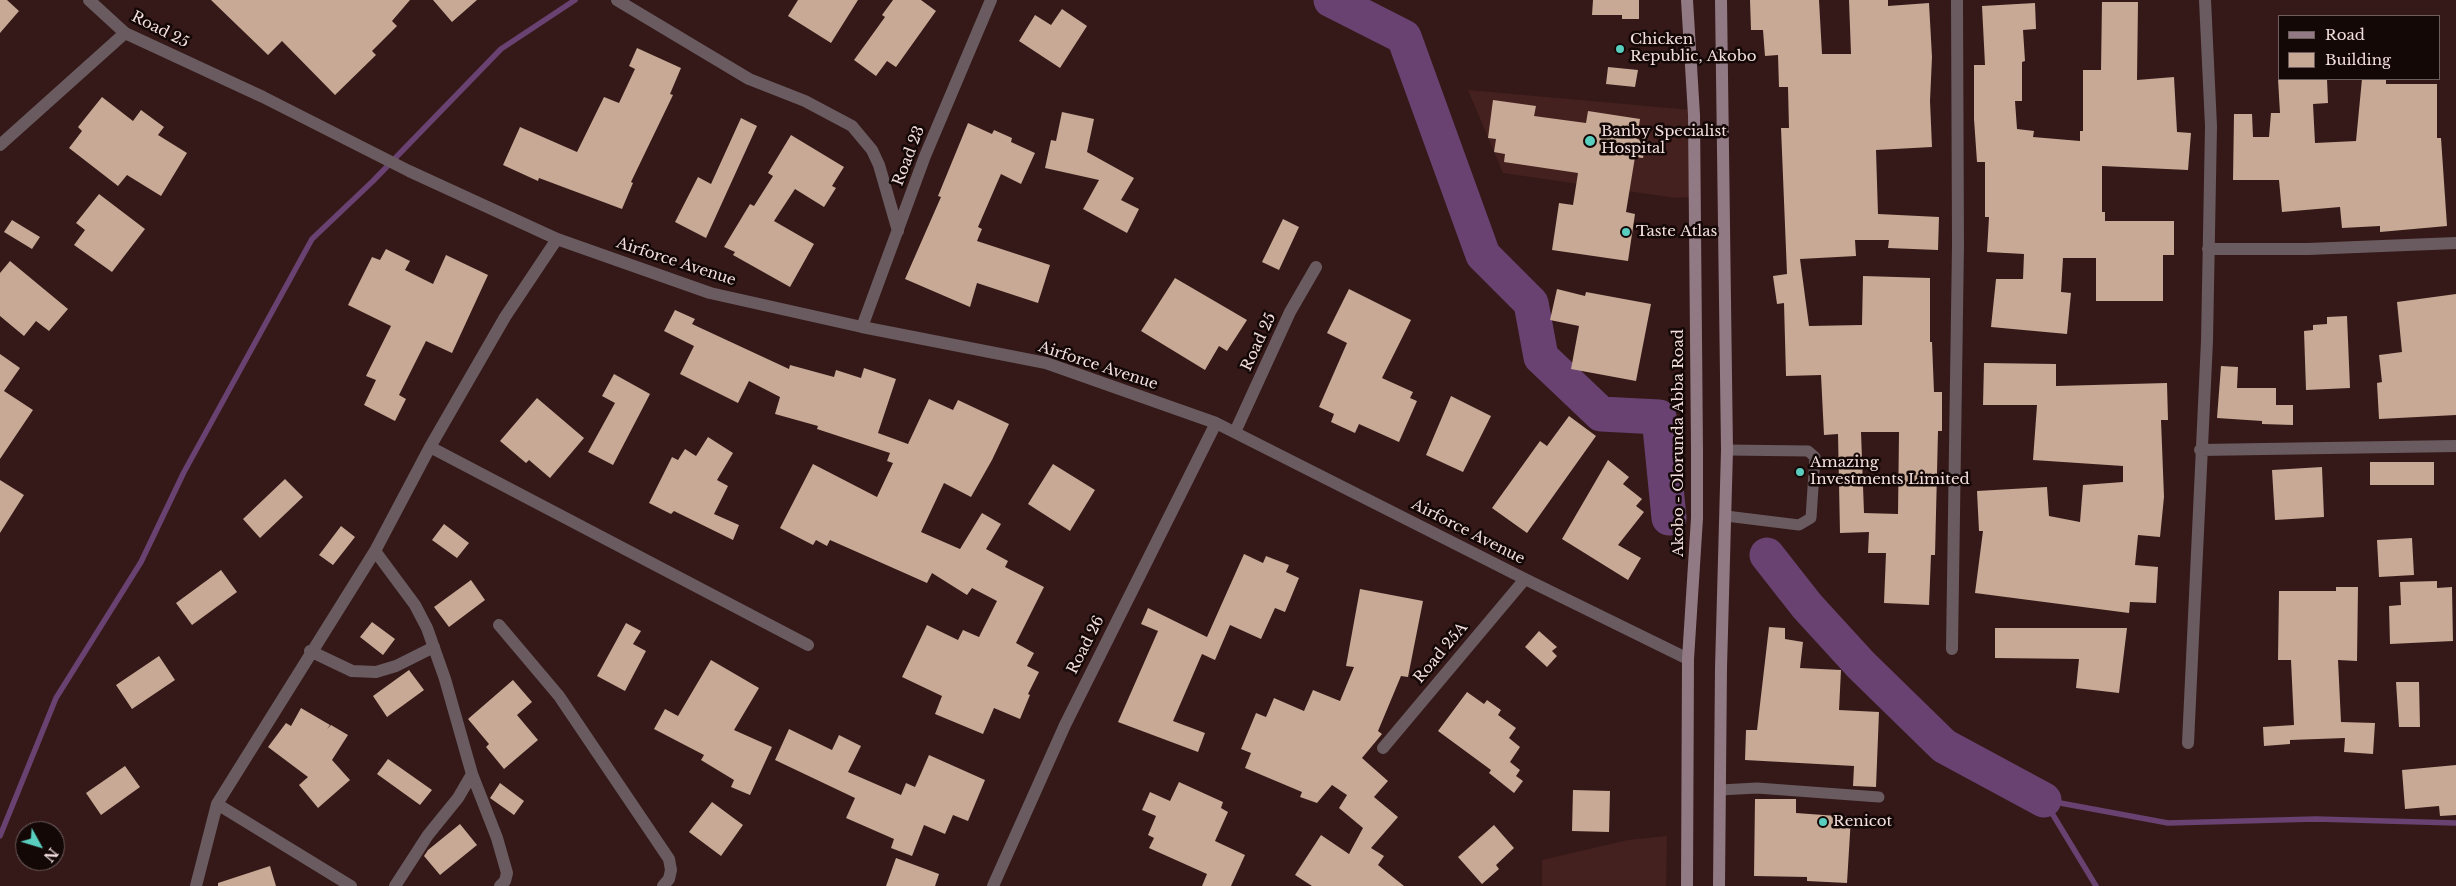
<!DOCTYPE html>
<html>
<head>
<meta charset="utf-8">
<style>
  body { margin:0 }
  #map { position:relative; width:2456px; height:886px; overflow:hidden; background:#351918; font-family:"Libre Baskerville",serif }
  canvas { display:block }
  .legend { position:absolute; left:2278px; top:15px; width:162px; height:65px; box-sizing:border-box; background:#140807; border:1px solid #6d5e5c; margin:0; padding:6px 9px; list-style:none; font-size:15px; color:#f2dedc }
  .legend li { display:flex; align-items:center; gap:10px; height:25px }
  .legend b { width:25px; border:1px solid #6d5e5c }
  .north { position:absolute; left:15px; top:821px; width:50px; height:50px; box-sizing:border-box; background:#140807; border:1px solid #6d5e5c; border-radius:50%; rotate:129deg; font-size:14px; font-weight:700; line-height:20px; text-align:center; color:#f2dedc }
  .north::after { content:''; display:block; margin:auto; width:18px; height:22px; background:#59cebe; clip-path:polygon(50% 0,100% 100%,50% 72%,0 100%) }
</style>
</head>
<body>
<div id="map">
<canvas width="2456" height="886"></canvas>
<ul class="legend">
<li><b style="height:6px;background:#917a83"></b>Road</li>
<li><b style="height:14px;background:#c7a995"></b>Building</li>
</ul>
<div class="north">N</div>
</div>
<script>
const c = document.querySelector('canvas').getContext('2d');
c.lineJoin = 'round';
function fill(path, color) { c.fillStyle = color; c.fill(path, 'evenodd'); }
const toPath = rows => new Path2D(rows.map(r => 'M' + r).join(''));
function trace(path, color, width, dash) { c.strokeStyle = color; c.lineWidth = width; c.lineCap = dash ? 'butt' : 'round'; c.setLineDash(dash || []); c.stroke(path); }
function drawText(font, color, halo, rows, align = 'center') {
  c.font = font + ' "Libre Baskerville",serif'; c.lineWidth = 5; c.setLineDash([]); c.textBaseline = 'middle'; c.strokeStyle = halo; c.fillStyle = color; for (const [text, x, y, turn = 0] of rows) {
    c.save(); c.translate(x, y); c.rotate((+turn || 0) * Math.PI / 180); c.textAlign = isNaN(turn) ? turn : align; if (halo) c.strokeText(text, 0, 0); c.fillText(text, 0, 0); c.restore();
  }
}
fill(toPath([
  [1468,90,1691,110,1691,197,1676,198,1503,173],
  [1667,836,1666,886,1542,886,1542,860,1628,840]
]), '#44211f');
trace(toPath([
  [2044,800,2168,823,2316,819,2456,823],
  [2044,800,2096,886],
  [0,836,56,698,141,562,184,472,312,239,373,181,501,49,575,0]
]), '#694272', 5.5);
trace(toPath([
  [1331,0,1404,37,1483,255,1531,303,1541,357,1601,414,1659,417,1669,518],
  [1767,555,1807,606,1861,665,1944,746,2044,800]
]), '#694272', 35);
fill(toPath([
  [0,0,7,0,19,11,0,33],
  [211,0,410,0,392,21,397,26,372,51,376,55,335,95,282,41,268,55],
  [433,0,477,0,452,22],
  [798,0,858,0,831,43,788,16],
  [893,0,921,0,936,11,896,67,887,61,876,76,854,60,885,17,882,15],
  [1593,0,1639,0,1639,19,1622,19,1622,15,1592,15],
  [1750,0,1819,0,1822,54,1851,54,1849,0,1888,0,1888,6,1929,3,1932,57,1930,101,1932,147,1876,150,1878,214,1939,217,1938,250,1888,248,1889,240,1855,240,1856,256,1800,259,1809,326,1862,325,1863,276,1930,278,1930,342,1932,342,1934,392,1942,392,1942,431,1938,431,1935,555,1931,555,1929,605,1884,603,1886,553,1868,553,1869,532,1840,533,1838,434,1824,435,1821,375,1786,376,1784,303,1777,304,1773,276,1787,274,1781,128,1789,128,1788,87,1779,87,1778,55,1765,56,1763,30,1751,30],
  [1861,432,1899,432,1898,514,1864,513],
  [2102,2,2138,2,2137,80,2174,77,2177,132,2191,133,2188,170,2102,166,2102,212,2105,212,2105,221,2174,221,2174,255,2163,255,2163,301,2096,301,2096,258,2063,258,2061,292,2071,293,2067,334,1991,327,1996,279,2023,279,2024,254,1987,252,1989,217,1985,217,1985,162,1977,162,1974,119,1974,65,1985,65,1982,6,2035,3,2036,29,2023,30,2025,61,2022,62,2022,101,2015,101,2017,129,2034,131,2033,137,2080,141,2080,131,2083,131,2083,70,2101,70],
  [1062,9,1087,26,1060,68,1019,41,1035,15,1051,25],
  [637,48,681,68,670,94,673,95,631,182,633,183,622,209,539,178,538,181,503,165,520,127,577,152,604,97,619,103,635,69,629,66],
  [1608,67,1638,70,1635,87,1606,84],
  [2278,79,2327,79,2328,103,2313,104,2315,143,2356,141,2362,79,2386,79,2386,84,2437,84,2437,138,2441,138,2447,226,2380,232,2380,226,2342,228,2340,207,2282,212,2279,180,2233,180,2234,114,2252,114,2253,137,2269,137,2271,113,2280,113],
  [102,97,133,121,141,110,164,127,158,135,187,153,161,196,127,175,118,186,69,148,82,131,78,127],
  [1493,100,1536,106,1534,116,1586,123,1588,111,1640,119,1637,139,1646,141,1643,158,1635,157,1626,212,1635,214,1628,261,1552,250,1559,203,1573,205,1578,173,1504,162,1505,154,1494,152,1496,139,1488,138],
  [1062,112,1094,119,1087,152,1134,178,1121,200,1139,209,1127,233,1083,209,1099,180,1045,168,1051,140,1056,141],
  [741,118,757,126,706,238,675,222,698,177,711,184],
  [968,123,992,134,994,130,1012,138,1011,142,1035,153,1021,184,1001,174,978,227,982,229,977,241,1050,265,1038,303,977,283,970,307,905,279,941,197,938,196],
  [791,135,844,167,832,186,836,188,824,207,795,189,774,221,814,244,790,287,733,255,735,252,724,247,750,204,754,206,773,176,768,173],
  [99,194,145,229,112,272,74,245,85,230,76,223],
  [1283,219,1299,227,1279,270,1262,262],
  [12,220,40,237,32,249,4,232],
  [386,249,410,261,405,270,433,284,446,255,488,275,452,353,426,341,399,395,406,399,395,421,364,405,376,380,366,376,391,326,348,305,372,257,380,260],
  [10,261,68,309,49,331,36,321,24,336,0,316,0,273],
  [1175,278,1247,320,1227,351,1219,346,1205,370,1141,331],
  [1349,289,1411,320,1382,378,1413,392,1410,398,1417,401,1399,442,1359,424,1355,433,1331,422,1334,414,1319,407,1347,343,1327,333],
  [1557,289,1585,296,1586,292,1651,304,1636,381,1571,369,1579,326,1550,320],
  [2456,294,2456,415,2379,419,2377,383,2382,382,2379,355,2402,352,2397,302],
  [675,310,695,319,692,324,789,369,790,365,834,377,836,370,861,378,864,368,896,379,878,433,908,444,929,399,953,410,958,400,1009,424,992,460,971,497,944,483,921,532,960,549,982,513,1001,524,986,549,1008,561,1005,567,1044,587,1016,643,1034,653,1027,666,1039,672,1028,694,1030,695,1020,719,994,708,983,734,935,714,942,696,902,677,927,625,958,640,963,630,979,637,997,601,972,588,967,595,932,573,927,583,830,540,827,546,816,540,813,545,780,528,813,464,877,497,893,463,887,461,890,453,817,429,818,426,775,414,780,397,749,381,738,403,680,374,694,346,664,331],
  [2347,316,2350,388,2306,390,2304,331,2313,330,2313,325,2327,324,2327,317],
  [0,354,20,368,4,391,33,410,0,459],
  [1984,363,2056,364,2056,386,2167,383,2168,420,2161,420,2164,497,2160,537,2138,535,2135,565,2158,567,2156,603,2130,602,2129,613,1975,593,1983,531,1979,531,1977,491,2047,487,2049,516,2080,522,2083,485,2123,482,2123,466,2033,460,2037,405,1983,405],
  [2221,366,2238,367,2237,388,2276,388,2276,405,2293,405,2293,425,2262,424,2262,421,2217,418],
  [614,374,650,394,613,465,588,452,615,403,602,396],
  [1451,396,1491,416,1463,472,1426,455],
  [537,398,584,438,550,478,529,460,526,463,500,441],
  [1569,416,1596,436,1527,533,1492,508,1540,441,1547,446],
  [708,437,733,453,717,480,728,486,714,514,739,525,733,540,674,511,671,514,649,503,672,457,678,460,685,449,696,456],
  [1608,460,1629,477,1623,484,1642,499,1636,506,1644,512,1618,545,1641,558,1628,580,1562,539],
  [2370,462,2434,462,2434,485,2370,485],
  [1053,464,1095,490,1070,531,1028,504],
  [2322,467,2324,517,2275,520,2272,470],
  [285,479,303,497,260,538,243,519],
  [0,480,24,495,0,533],
  [444,524,469,543,457,558,432,540],
  [341,526,355,537,333,565,319,555],
  [2412,538,2414,575,2379,577,2377,540],
  [1244,554,1263,563,1266,556,1289,565,1286,572,1299,578,1285,612,1275,608,1261,639,1230,625,1215,660,1202,654,1173,721,1205,733,1198,752,1118,722,1158,631,1141,624,1148,608,1207,637],
  [221,570,237,592,192,625,176,603],
  [471,580,485,600,449,627,434,607],
  [2437,581,2437,588,2452,587,2453,641,2390,644,2389,606,2401,605,2400,582],
  [2336,587,2358,587,2357,661,2338,660,2341,722,2375,723,2373,754,2344,752,2345,738,2290,740,2290,744,2264,746,2263,727,2294,725,2291,660,2278,660,2279,591,2336,591],
  [1360,589,1423,601,1408,677,1401,676,1378,731,1382,734,1362,758,1388,781,1374,797,1398,817,1371,848,1384,856,1378,865,1404,886,1312,886,1295,875,1321,835,1349,854,1363,828,1339,808,1347,795,1332,785,1317,803,1300,797,1302,792,1245,768,1251,753,1241,749,1256,713,1266,717,1274,698,1304,711,1313,690,1340,701,1354,667,1346,666],
  [372,622,395,639,383,655,360,637],
  [626,623,641,631,633,644,646,651,625,691,597,676],
  [1769,627,1785,628,1785,639,1803,642,1800,668,1841,670,1839,710,1879,712,1876,787,1853,786,1854,766,1745,760,1746,730,1757,730],
  [1995,628,2127,628,2119,693,2076,688,2079,659,1995,658],
  [1539,631,1557,647,1552,651,1557,656,1547,667,1525,647],
  [159,656,175,680,132,709,116,685],
  [711,660,759,688,734,730,772,747,750,795,731,787,734,780,701,760,704,755,654,729,665,709,678,716],
  [409,670,424,690,387,717,373,696],
  [513,680,532,702,517,715,538,740,504,769,486,747,489,744,468,719],
  [2396,682,2419,682,2420,727,2399,727],
  [1467,692,1484,704,1487,700,1501,710,1498,715,1516,728,1509,738,1520,747,1510,762,1520,770,1516,776,1523,781,1514,793,1489,773,1491,770,1438,731],
  [301,708,330,725,327,729,331,725,348,735,332,760,350,780,318,808,299,785,308,777,268,747,286,723,291,726],
  [789,729,832,750,839,735,861,746,848,772,901,795,906,783,915,787,929,755,985,780,968,821,953,815,945,834,924,825,912,856,891,848,894,839,846,818,855,798,775,760],
  [388,759,432,790,420,805,377,774],
  [2456,765,2456,815,2440,816,2439,806,2405,809,2402,770],
  [125,766,140,787,101,815,86,793],
  [1179,782,1223,802,1221,808,1228,812,1215,841,1245,855,1231,886,1202,886,1207,874,1149,848,1154,838,1148,835,1156,816,1142,810,1150,792,1170,801],
  [500,783,524,801,514,815,490,798],
  [1573,790,1610,791,1609,832,1572,831],
  [1755,799,1796,799,1796,813,1851,817,1847,883,1807,881,1807,877,1754,876],
  [712,802,743,825,721,856,689,832],
  [460,824,477,845,440,875,424,856,428,850],
  [1494,825,1514,848,1496,865,1499,869,1482,884,1458,857],
  [896,858,939,874,935,886,886,886],
  [270,866,276,886,218,886,218,883]
]), '#c7a995');
trace(toPath([
  [1726,516,1799,525,1811,518,1815,457,1808,451,1727,450],
  [1720,790,1757,788,1879,797]
]), '#695b60', 11);
trace(toPath([
  [89,0,125,33,263,97,409,171,557,239,710,293,862,327,1046,363,1216,423,1525,579,1688,659],
  [617,0,749,79,805,101,852,126,872,150,879,165,898,231],
  [0,145,125,33],
  [2208,249,2308,249,2456,243],
  [862,327,925,156,991,0],
  [1235,432,1290,312,1316,267],
  [430,447,808,645],
  [2200,450,2456,446],
  [375,551,415,605,427,628,445,679,472,774,497,838,507,873,505,881,500,886],
  [499,625,559,696,669,859,671,870,669,879,663,886],
  [1952,649,1958,245,1957,0],
  [310,651,352,671,376,672,396,666,434,647],
  [2188,743,2207,341,2211,126,2205,0],
  [1383,748,1525,579],
  [217,804,351,886],
  [196,886,217,804,375,551,430,447,505,317,557,239],
  [395,886,428,835,458,798,472,774],
  [993,886,1065,725,1216,423]
]), '#695b60', 12);
trace(toPath([
  [1687,0,1694,115,1697,450,1697,518,1688,659,1687,886],
  [1719,886,1721,668,1727,450,1721,0]
]), '#917a83', 12);
for (const [x, y, r, color] of [
  [1620,49,5,"#59cebe"],
  [1590,141,6,"#59cebe"],
  [1626,232,5,"#59cebe"],
  [1800,472,5,"#59cebe"],
  [1823,822,5,"#59cebe"]
]) { const dot = new Path2D(); dot.arc(x, y, r, 0, 2 * Math.PI); c.fillStyle = color; c.fill(dot); trace(dot, '#140807', 2); }
drawText('15px', '#f2dedc', '#140807', [
  ["Road 25",160,30,27],
  ["Road 23",909,156,-69],
  ["Airforce Avenue",676,262,18],
  ["Road 25",1259,342,-65],
  ["Airforce Avenue",1098,366,18],
  ["Akobo - Olorunda Abba Road",1679,443,-90],
  ["Airforce Avenue",1468,532,27],
  ["Road 26",1086,645,-63],
  ["Road 25A",1441,653,-50]
]);
drawText('15px', '#f2dedc', '#140807', [
  ["Chicken",1630,40],
  ["Republic, Akobo",1630,57],
  ["Banby Specialist",1601,132],
  ["Hospital",1601,149],
  ["Taste Atlas",1636,232],
  ["Amazing",1810,463],
  ["Investments Limited",1810,480],
  ["Renicot",1833,822]
], 'left');
</script>
</body>
</html>
